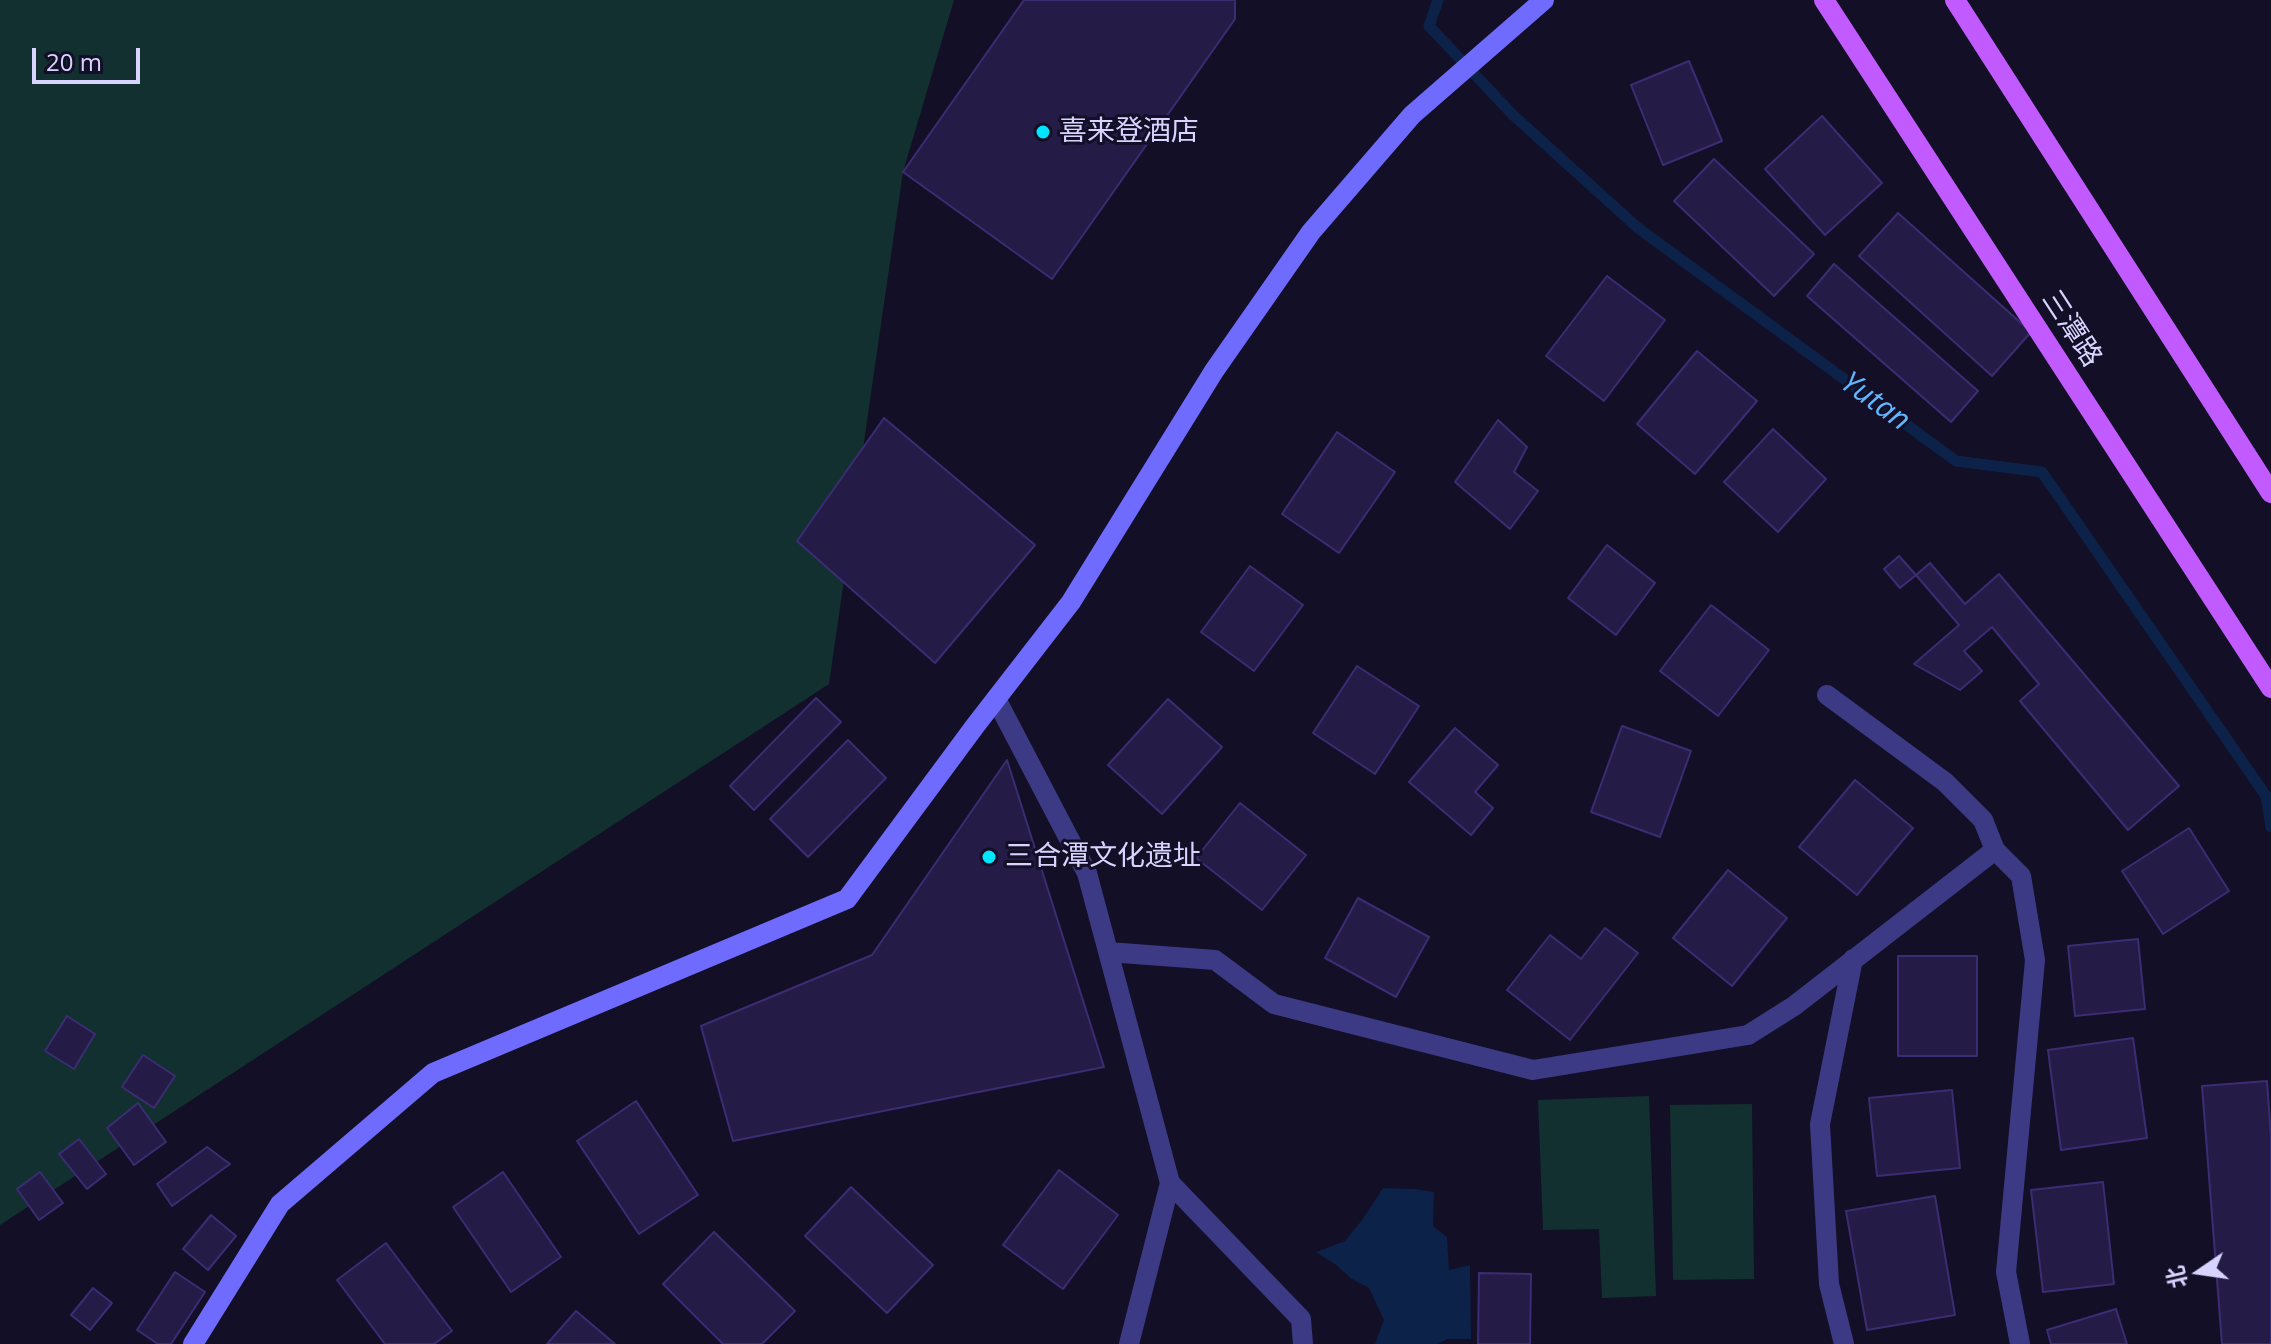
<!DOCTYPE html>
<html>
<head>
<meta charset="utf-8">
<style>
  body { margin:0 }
  #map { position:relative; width:2271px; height:1344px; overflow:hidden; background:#130f26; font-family:"Open Sans","Noto Sans SC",sans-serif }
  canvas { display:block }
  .north { position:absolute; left:2159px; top:1232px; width:80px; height:80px; -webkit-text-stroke:6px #130f26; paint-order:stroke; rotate:257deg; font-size:22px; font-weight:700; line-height:32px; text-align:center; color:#d9d4ff }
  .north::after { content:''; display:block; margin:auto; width:28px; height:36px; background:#d9d4ff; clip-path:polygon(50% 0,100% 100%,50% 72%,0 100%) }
  .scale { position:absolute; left:32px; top:48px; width:108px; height:36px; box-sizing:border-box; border:4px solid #d9d4ff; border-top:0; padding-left:10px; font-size:24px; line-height:28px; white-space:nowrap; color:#d9d4ff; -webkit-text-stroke:6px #130f26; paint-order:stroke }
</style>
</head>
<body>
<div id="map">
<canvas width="2271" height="1344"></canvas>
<div class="north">北</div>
<div class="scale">20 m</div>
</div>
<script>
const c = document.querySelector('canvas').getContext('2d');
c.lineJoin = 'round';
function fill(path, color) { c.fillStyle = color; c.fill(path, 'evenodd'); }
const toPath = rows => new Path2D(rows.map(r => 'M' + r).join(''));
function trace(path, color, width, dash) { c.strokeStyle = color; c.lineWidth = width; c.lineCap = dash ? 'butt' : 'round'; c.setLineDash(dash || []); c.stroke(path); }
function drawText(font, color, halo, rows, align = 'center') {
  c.font = font + ' "Open Sans","Noto Sans SC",sans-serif'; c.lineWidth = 6; c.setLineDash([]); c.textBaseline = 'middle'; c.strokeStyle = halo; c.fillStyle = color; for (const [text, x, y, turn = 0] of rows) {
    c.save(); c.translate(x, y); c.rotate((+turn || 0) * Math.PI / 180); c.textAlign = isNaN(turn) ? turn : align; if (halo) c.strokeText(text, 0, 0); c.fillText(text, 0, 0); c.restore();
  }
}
fill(toPath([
  [0,0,954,0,903,172,829,684,0,1225],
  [1649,1096,1656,1296,1602,1298,1599,1229,1543,1230,1538,1100],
  [1752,1104,1754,1279,1673,1280,1670,1105]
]), '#12302f');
fill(toPath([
  [1383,1188,1414,1189,1434,1192,1433,1226,1447,1237,1449,1270,1470,1265,1471,1339,1447,1339,1438,1344,1375,1344,1384,1320,1369,1288,1352,1279,1336,1265,1316,1252,1345,1241,1362,1220]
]), '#0c2248');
trace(toPath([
  [1438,0,1429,26,1513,115,1638,228,1956,461,2042,472,2266,796,2271,827]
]), '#0c2248', 11);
const building = toPath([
  [1024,0,1235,0,1235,19,1052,279,903,172,1024,0],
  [1689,61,1722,141,1663,165,1631,85,1689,61],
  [1822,116,1882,183,1825,235,1765,169,1822,116],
  [1714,159,1814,254,1774,296,1674,201,1714,159],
  [1898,213,2031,332,1992,376,1859,256,1898,213],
  [1834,264,1978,391,1951,422,1807,296,1834,264],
  [1607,276,1665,320,1604,401,1546,356,1607,276],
  [1697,351,1757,401,1695,474,1637,424,1697,351],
  [884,418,1035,545,935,663,797,541,884,418],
  [1498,420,1527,447,1514,472,1538,491,1510,529,1455,482,1498,420],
  [1773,429,1826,479,1778,532,1724,482,1773,429],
  [1337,432,1395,472,1339,553,1282,514,1337,432],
  [1607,545,1655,583,1616,635,1568,598,1607,545],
  [1899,556,1916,575,1900,588,1884,569,1899,556],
  [1930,563,1965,604,1999,574,2179,786,2128,830,2020,701,2039,684,1992,627,1964,651,1982,671,1960,690,1914,664,1959,625,1916,575,1930,563],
  [1250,566,1303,605,1254,671,1201,632,1250,566],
  [1711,605,1769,650,1718,716,1660,671,1711,605],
  [1357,666,1419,706,1375,774,1313,733,1357,666],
  [816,698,841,722,754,810,730,786,816,698],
  [1168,699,1222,747,1162,814,1108,765,1168,699],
  [1622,726,1691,751,1660,837,1591,812,1622,726],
  [1455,728,1498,765,1475,792,1493,808,1471,835,1409,782,1455,728],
  [848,740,886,778,808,857,770,819,848,740],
  [1007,760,1104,1067,733,1141,701,1026,872,955,1007,760],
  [1855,780,1913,828,1857,895,1799,847,1855,780],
  [1240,803,1306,855,1262,910,1196,858,1240,803],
  [2189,828,2229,891,2163,934,2122,871,2189,828],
  [1728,870,1787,918,1732,986,1673,938,1728,870],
  [1358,898,1429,937,1396,997,1325,958,1358,898],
  [1605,928,1638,953,1570,1040,1507,990,1550,935,1581,959,1605,928],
  [2138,939,2145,1009,2075,1016,2068,946,2138,939],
  [1898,956,1977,956,1977,1056,1898,1056,1898,956],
  [67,1016,95,1034,74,1069,45,1051,67,1016],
  [2133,1038,2147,1138,2061,1150,2048,1050,2133,1038],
  [143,1055,175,1076,154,1108,122,1087,143,1055],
  [2267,1081,2271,1137,2271,1344,2222,1344,2202,1086,2267,1081],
  [1952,1090,1960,1168,1877,1176,1869,1098,1952,1090],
  [636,1101,698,1195,639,1234,577,1141,636,1101],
  [138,1103,166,1142,134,1165,107,1128,138,1103],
  [79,1139,106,1174,87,1189,59,1154,79,1139],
  [207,1147,230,1164,172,1206,157,1184,207,1147],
  [1059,1170,1118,1215,1063,1289,1003,1245,1059,1170],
  [40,1172,63,1203,39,1220,17,1189,40,1172],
  [503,1172,561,1257,511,1292,453,1207,503,1172],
  [2103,1182,2114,1284,2043,1292,2031,1190,2103,1182],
  [851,1187,933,1265,887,1313,805,1236,851,1187],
  [1935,1196,1955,1315,1867,1330,1846,1211,1935,1196],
  [211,1215,236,1236,208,1270,183,1249,211,1215],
  [714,1232,795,1311,762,1344,723,1344,663,1284,714,1232],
  [386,1243,452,1331,434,1344,385,1344,337,1280,386,1243],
  [175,1272,205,1292,171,1344,158,1344,137,1330,175,1272],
  [1479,1273,1531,1274,1530,1344,1478,1344,1479,1273],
  [93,1288,112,1303,90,1330,71,1315,93,1288],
  [2116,1309,2127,1344,2051,1344,2047,1330,2116,1309],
  [576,1311,615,1344,547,1344,576,1311]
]);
fill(building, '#241b47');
trace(building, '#3b2d73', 2);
trace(toPath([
  [1827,695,1945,782,1983,820,1995,850,2021,876,2035,960,2006,1272,2020,1344],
  [996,699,1087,873,1170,1183,1129,1344],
  [1108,952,1215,960,1274,1004,1533,1070,1748,1035,1794,1006,1995,850],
  [1170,1183,1301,1319,1303,1344],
  [1844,1344,1829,1284,1820,1124,1853,959]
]), '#3d3a85', 20);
trace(toPath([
  [193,1344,280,1204,433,1073,847,899,975,726,1071,602,1214,371,1311,232,1412,115,1544,0]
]), '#6f6bff', 20);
trace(toPath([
  [1824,0,2271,688],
  [1955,0,2271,493]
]), '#c25bff', 20);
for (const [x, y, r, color] of [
  [1043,132,8,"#00e5ff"],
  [989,857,8,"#00e5ff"]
]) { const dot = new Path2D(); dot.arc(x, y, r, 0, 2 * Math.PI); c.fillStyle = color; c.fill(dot); trace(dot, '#130f26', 3); }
drawText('28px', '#d9d4ff', '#130f26', [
  ["喜来登酒店",1059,132],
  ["三合潭文化遗址",1005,857]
], 'left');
drawText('28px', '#d9d4ff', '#130f26', [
  ["三潭路",2071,329,57]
]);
drawText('italic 30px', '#62b6ff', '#130f26', [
  ["Yutan",1875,402,36]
]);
</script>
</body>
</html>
